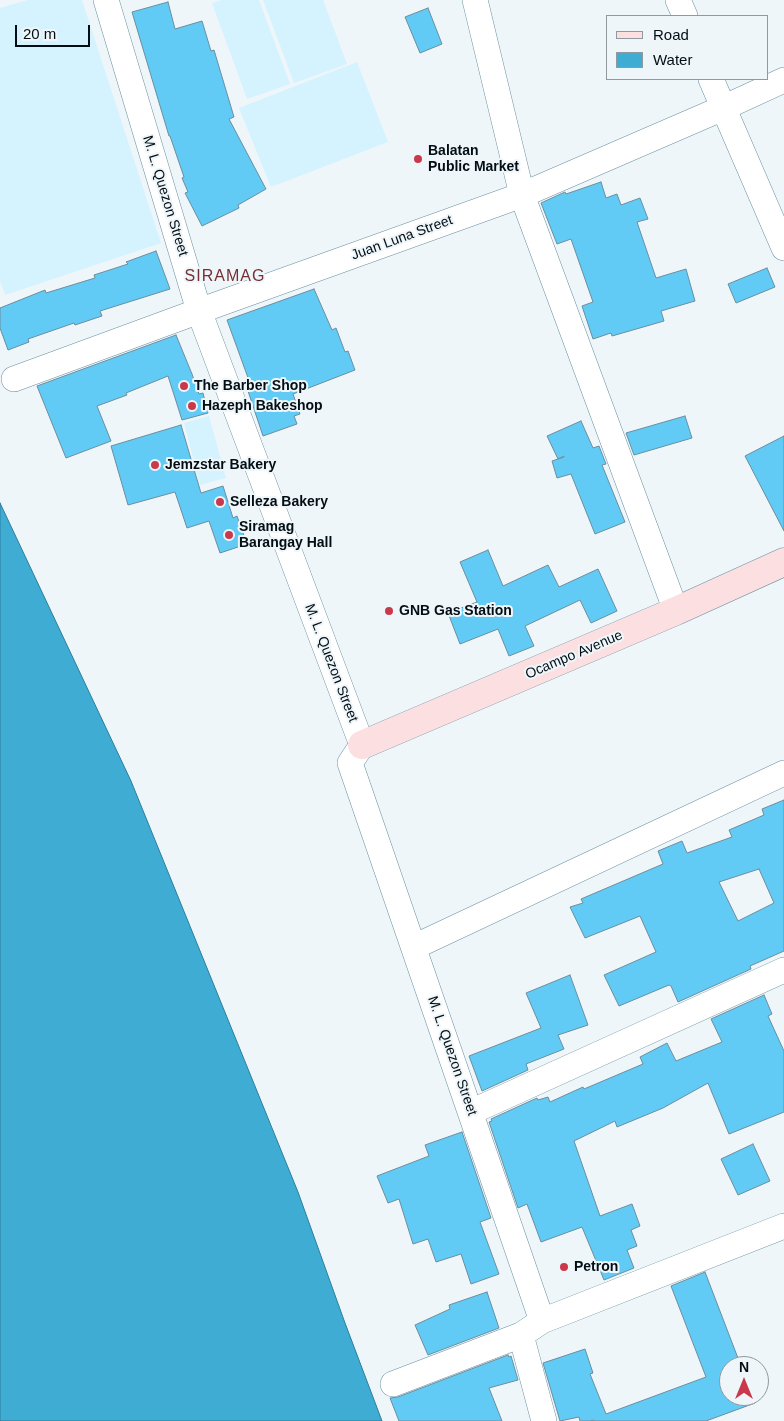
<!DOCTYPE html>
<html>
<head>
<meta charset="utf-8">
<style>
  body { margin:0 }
  #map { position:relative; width:784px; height:1421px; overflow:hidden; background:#eff6fa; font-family:Helvetica,sans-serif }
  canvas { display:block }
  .legend { position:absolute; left:606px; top:15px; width:162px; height:65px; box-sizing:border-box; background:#eff6fa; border:1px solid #90999e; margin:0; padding:6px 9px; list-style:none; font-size:15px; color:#020e14 }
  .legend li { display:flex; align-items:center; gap:10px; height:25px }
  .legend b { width:25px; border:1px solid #90999e }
  .north { position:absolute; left:719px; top:1356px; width:50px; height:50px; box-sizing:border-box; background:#eff6fa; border:1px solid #90999e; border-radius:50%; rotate:0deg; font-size:14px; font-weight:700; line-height:20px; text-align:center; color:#020e14 }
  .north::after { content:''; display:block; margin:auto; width:18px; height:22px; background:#c9384b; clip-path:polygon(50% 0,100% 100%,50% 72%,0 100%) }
  .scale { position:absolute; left:15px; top:25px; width:75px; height:22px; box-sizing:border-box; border:2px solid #020e14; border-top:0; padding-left:6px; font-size:15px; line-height:18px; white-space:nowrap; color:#020e14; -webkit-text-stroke:4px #eff6fa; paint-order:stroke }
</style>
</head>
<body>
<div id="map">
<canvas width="784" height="1421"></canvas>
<ul class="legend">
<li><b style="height:6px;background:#fcdfe0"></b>Road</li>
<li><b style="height:14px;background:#3facd4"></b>Water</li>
</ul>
<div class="north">N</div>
<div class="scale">20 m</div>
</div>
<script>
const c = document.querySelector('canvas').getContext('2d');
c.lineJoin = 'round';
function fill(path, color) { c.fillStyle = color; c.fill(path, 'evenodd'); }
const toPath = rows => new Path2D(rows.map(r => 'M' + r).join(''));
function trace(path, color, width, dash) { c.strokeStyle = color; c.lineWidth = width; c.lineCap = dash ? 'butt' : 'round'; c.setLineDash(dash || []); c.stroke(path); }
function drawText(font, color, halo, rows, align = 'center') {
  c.font = font + ' Helvetica,sans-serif'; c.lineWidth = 4; c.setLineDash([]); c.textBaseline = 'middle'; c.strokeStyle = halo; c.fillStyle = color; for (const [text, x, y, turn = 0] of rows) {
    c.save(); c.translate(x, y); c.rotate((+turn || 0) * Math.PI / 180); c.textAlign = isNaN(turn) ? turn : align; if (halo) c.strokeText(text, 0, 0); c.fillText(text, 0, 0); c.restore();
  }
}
fill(toPath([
  [28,0,82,0,161,243,5,295,0,281,0,8],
  [221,0,259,0,290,84,247,99,212,3],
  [263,0,323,0,347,64,294,83],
  [357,62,388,142,271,187,239,108],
  [209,416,226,478,200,485,184,423]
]), '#d5f2ff');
const water = toPath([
  [0,503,131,781,298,1192,345,1323,382,1421,0,1421,0,503]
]);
fill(water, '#3facd4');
trace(water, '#2d7d9a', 1);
const building = toPath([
  [168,2,175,29,202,21,211,51,214,50,234,117,229,119,266,189,238,205,239,208,202,226,185,193,188,192,182,178,184,177,170,136,169,136,132,12,168,2],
  [428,8,442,44,420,53,405,17,428,8],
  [601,182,606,198,617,194,621,205,640,198,648,219,637,222,656,278,686,269,695,301,661,311,664,321,612,336,611,333,593,339,582,306,593,302,571,239,557,244,541,203,565,192,566,194,601,182],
  [156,251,170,289,100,311,102,316,75,325,74,323,28,339,29,342,8,350,0,328,0,308,45,290,46,293,95,278,94,275,128,264,126,262,156,251],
  [767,268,775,287,736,303,728,284,767,268],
  [314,289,332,330,336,328,345,352,348,351,355,370,293,394,300,414,294,416,297,424,263,436,247,388,251,386,227,320,314,289],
  [176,335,192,374,199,394,203,393,208,413,182,420,168,376,126,393,127,395,97,406,111,441,66,458,37,386,176,335],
  [685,416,692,438,634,455,626,433,685,416],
  [581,421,593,448,599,446,606,464,602,465,625,522,595,534,571,474,557,478,552,461,564,457,564,456,558,459,547,436,581,421],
  [181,425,201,493,223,486,233,518,237,516,247,544,220,553,209,521,187,528,175,492,128,505,111,446,181,425],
  [784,436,784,531,745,456,784,436],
  [488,550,503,586,548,565,559,587,598,569,617,611,591,623,580,600,525,626,534,646,509,656,498,629,460,644,448,613,477,602,460,562,488,550],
  [784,800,784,951,750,966,751,969,678,1002,671,986,669,985,619,1006,604,975,656,952,640,916,585,938,570,907,583,903,581,899,663,864,658,851,682,841,687,853,732,837,729,830,764,815,762,809,784,800],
  [759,869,774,903,738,921,719,882,759,869],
  [570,975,588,1025,558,1035,564,1049,526,1064,528,1070,482,1091,469,1056,541,1028,526,993,570,975],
  [764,995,772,1014,768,1016,784,1051,784,1112,729,1134,708,1083,663,1108,617,1127,615,1121,574,1141,600,1216,632,1204,640,1226,631,1230,637,1246,627,1250,634,1268,604,1280,582,1227,541,1242,527,1204,518,1208,489,1122,492,1121,491,1119,537,1098,538,1100,548,1097,550,1102,583,1087,584,1089,643,1064,640,1057,667,1043,676,1061,722,1042,711,1019,764,995],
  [462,1132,491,1218,480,1222,499,1274,471,1284,461,1254,436,1262,428,1239,413,1244,399,1199,388,1203,377,1176,429,1156,425,1145,462,1132],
  [753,1144,770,1181,738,1195,721,1159,753,1144],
  [705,1272,741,1366,729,1366,729,1396,752,1396,755,1403,706,1421,594,1421,594,1420,590,1421,580,1421,579,1417,560,1421,543,1363,585,1349,593,1373,590,1374,606,1414,706,1377,671,1286,705,1272],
  [487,1292,499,1328,428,1355,415,1325,450,1309,449,1305,487,1292],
  [508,1355,509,1357,511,1356,518,1380,489,1388,502,1421,399,1421,390,1398,398,1397,508,1355]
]);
fill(building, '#62cbf5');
trace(building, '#698e9f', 1);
const minor = toPath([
  [106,0,199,311,362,745,350,763,542,1321],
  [475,0,522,195,676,611],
  [678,0,685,16],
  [711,79,784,248],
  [14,379,199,311,522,195,723,108,784,80],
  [414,947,784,773],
  [471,1112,784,970],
  [521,1335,544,1421],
  [393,1384,521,1335,542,1321,784,1226]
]);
const secondary = toPath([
  [362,745,676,611,784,562]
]);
trace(minor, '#6b91a1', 26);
trace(secondary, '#6b91a1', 29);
trace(minor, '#fff', 25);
trace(secondary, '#fcdfe0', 28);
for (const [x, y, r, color] of [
  [418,159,5,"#c9384b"],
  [184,386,5,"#c9384b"],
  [192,406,5,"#c9384b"],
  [155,465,5,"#c9384b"],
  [220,502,5,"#c9384b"],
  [229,535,5,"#c9384b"],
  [389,611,5,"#c9384b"],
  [564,1267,5,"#c9384b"]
]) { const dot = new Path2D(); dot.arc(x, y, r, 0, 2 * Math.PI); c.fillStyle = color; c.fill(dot); trace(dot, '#eff6fa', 2); }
drawText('bold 14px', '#020e14', '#eff6fa', [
  ["Balatan",428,151],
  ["Public Market",428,167],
  ["The Barber Shop",194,386],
  ["Hazeph Bakeshop",202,406],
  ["Jemzstar Bakery",165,465],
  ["Selleza Bakery",230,502],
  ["Siramag",239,527],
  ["Barangay Hall",239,543],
  ["GNB Gas Station",399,611],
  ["Petron",574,1267]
], 'left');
drawText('14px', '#020e14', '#eff6fa', [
  ["M. L. Quezon Street",165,196,73],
  ["Juan Luna Street",402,238,-20],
  ["Ocampo Avenue",574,655,-23],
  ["M. L. Quezon Street",331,663,69],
  ["M. L. Quezon Street",452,1056,71]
]);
c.letterSpacing = '1px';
drawText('16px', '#762f34', '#eff6fa', [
  ["SIRAMAG",225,277]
]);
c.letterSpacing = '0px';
</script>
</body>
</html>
